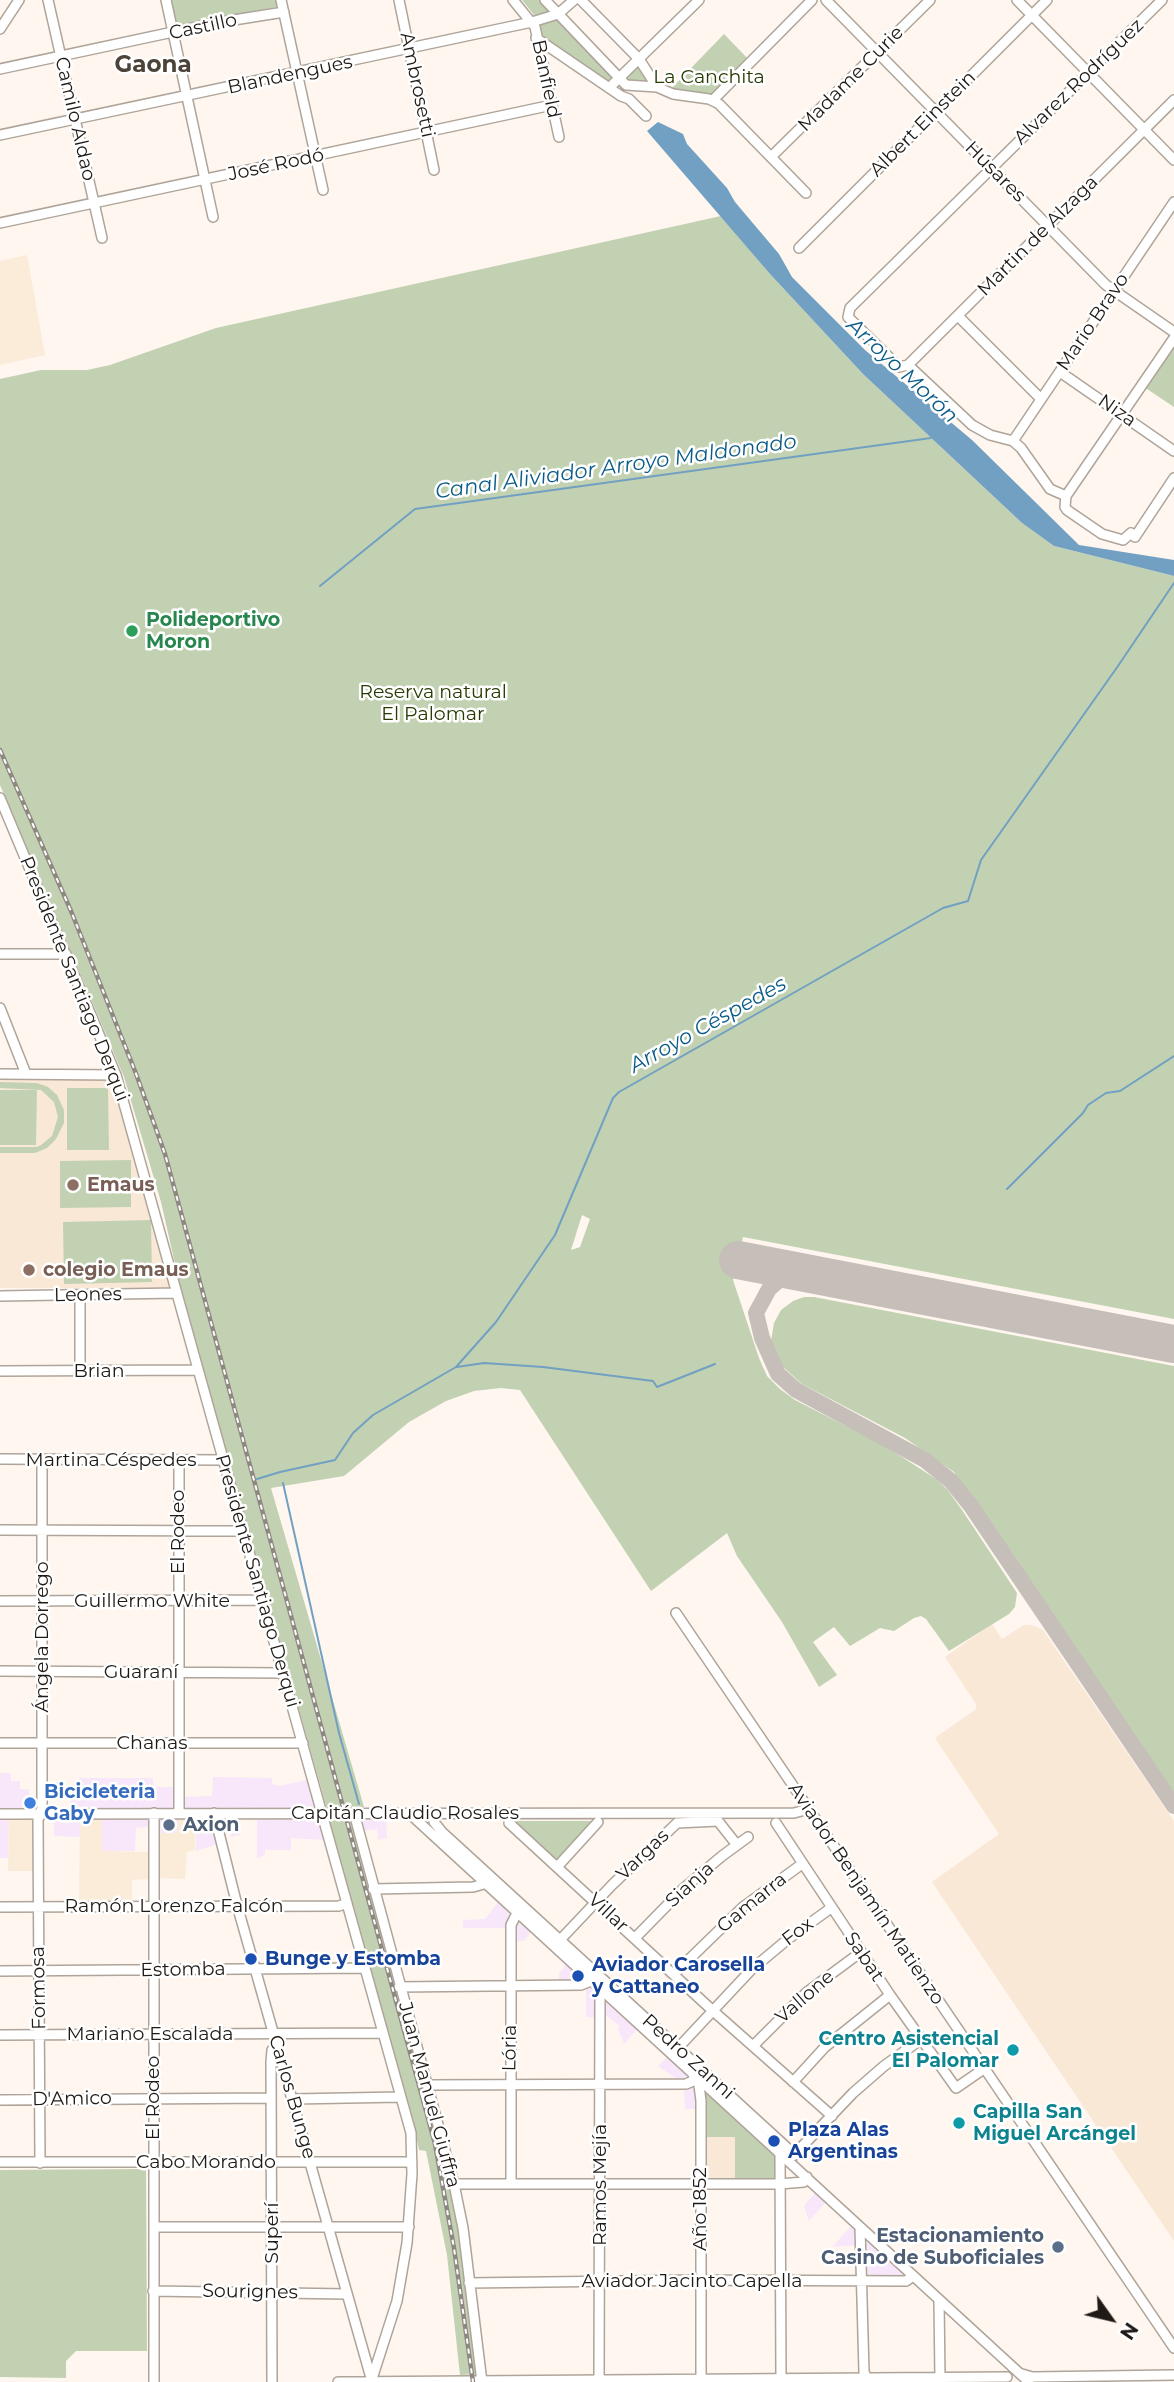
<!DOCTYPE html>
<html>
<head>
<meta charset="utf-8">
<style>
  body { margin:0 }
  #map { position:relative; width:1174px; height:2382px; overflow:hidden; background:#fef6ef; font-family:Montserrat,sans-serif }
  canvas { display:block }
  .north { position:absolute; left:1076px; top:2284px; width:70px; height:70px; -webkit-text-stroke:5px #fff; paint-order:stroke; rotate:124deg; font-size:19px; font-weight:700; line-height:28px; text-align:center; color:#1f1a16 }
  .north::after { content:''; display:block; margin:auto; width:24px; height:32px; background:#1f1a16; clip-path:polygon(50% 0,100% 100%,50% 72%,0 100%) }
</style>
</head>
<body>
<div id="map">
<canvas width="1174" height="2382"></canvas>
<div class="north">N</div>
</div>
<script>
const c = document.querySelector('canvas').getContext('2d');
c.lineJoin = 'round';
function fill(path, color) { c.fillStyle = color; c.fill(path, 'evenodd'); }
const toPath = rows => new Path2D(rows.map(r => 'M' + r).join(''));
function trace(path, color, width, dash) { c.strokeStyle = color; c.lineWidth = width; c.lineCap = dash ? 'butt' : 'round'; c.setLineDash(dash || []); c.stroke(path); }
function drawText(font, color, halo, rows, align = 'center') {
  c.font = font + ' Montserrat,sans-serif'; c.lineWidth = 5; c.setLineDash([]); c.textBaseline = 'middle'; c.strokeStyle = halo; c.fillStyle = color; for (const [text, x, y, turn = 0] of rows) {
    c.save(); c.translate(x, y); c.rotate((+turn || 0) * Math.PI / 180); c.textAlign = isNaN(turn) ? turn : align; if (halo) c.strokeText(text, 0, 0); c.fillText(text, 0, 0); c.restore();
  }
}
fill(toPath([
  [0,1773,11,1773,11,1781,20,1781,20,1789,29,1789,29,1796,33,1797,33,1811,0,1811],
  [213,1777,272,1778,272,1784,280,1786,311,1779,316,1809,188,1810,183,1807,181,1797,212,1796],
  [79,1778,153,1778,153,1787,175,1787,175,1808,70,1810,70,1791,79,1791],
  [178,1815,178,1833,156,1833,157,1816],
  [196,1815,211,1818,218,1844,196,1851],
  [0,1816,9,1816,8,1858,0,1858],
  [54,1816,80,1816,80,1837,54,1836],
  [102,1816,147,1816,149,1827,136,1828,135,1851,102,1851],
  [240,1816,240,1835,231,1837,230,1828,220,1830,219,1817],
  [257,1816,316,1816,320,1819,326,1840,291,1838,291,1850,265,1850,265,1855,257,1858],
  [386,1816,387,1838,378,1840,377,1829,362,1831,360,1818],
  [499,1901,509,1910,509,1928,463,1928,463,1920,485,1919],
  [517,1922,531,1932,524,1941,514,1941],
  [566,1964,580,1977,580,1982,558,1984,559,1974],
  [586,1987,593,1988,598,1993,598,2017,586,2017],
  [605,1999,638,2028,624,2044,618,2029,619,2026,607,2016,604,2016],
  [667,2057,686,2075,686,2079,678,2080,658,2066],
  [684,2087,692,2087,697,2091,697,2109,685,2109],
  [815,2193,826,2202,809,2221,804,2206],
  [852,2225,859,2232,860,2245,832,2247],
  [869,2242,904,2274,906,2277,867,2277,866,2244]
]), '#f8e7fa');
fill(toPath([
  [27,255,45,355,0,365,0,261],
  [178,1815,196,1815,195,1850,187,1852,185,1879,155,1878,155,1833,177,1833],
  [9,1816,34,1816,36,1871,8,1871],
  [80,1816,102,1816,102,1851,149,1852,149,1879,132,1880,132,1903,79,1902]
]), '#faecd8');
fill(toPath([
  [0,1076,107,1078,118,1086,173,1284,169,1288,0,1288],
  [992,1624,1002,1639,1024,1625,1032,1625,1043,1630,1174,1821,1174,2241,932,1882,999,1834,935,1738,976,1709,976,1704,945,1657],
  [705,2137,735,2137,735,2181,705,2181]
]), '#f9e8d6');
fill(toPath([
  [169,0,277,0,278,5,277,7,175,26],
  [522,0,542,0,553,11,534,15],
  [558,18,616,77,608,84,541,37,539,24],
  [724,34,751,62,713,100,667,93],
  [639,59,657,87,631,86,620,77],
  [721,216,770,274,863,374,1022,523,1054,546,1174,576,1174,1319,743,1237,733,1280,759,1358,767,1376,780,1389,795,1400,885,1446,936,1479,947,1489,962,1510,1017,1593,1015,1607,1009,1614,949,1651,926,1619,921,1616,914,1618,894,1631,880,1628,850,1646,834,1627,813,1642,837,1675,819,1687,782,1622,737,1556,727,1533,651,1591,520,1390,501,1388,474,1391,446,1401,409,1422,344,1476,271,1488,364,1807,327,1809,181,1290,161,1202,124,1077,0,785,0,379,41,370,87,370,110,365,216,328],
  [582,1215,590,1219,580,1247,571,1250],
  [1174,341,1174,407,1144,387],
  [0,1082,37,1083,48,1087,57,1095,64,1110,64,1123,56,1139,47,1148,35,1153,0,1153,0,1147,37,1147,41,1145,52,1136,58,1117,54,1102,41,1090,0,1088],
  [67,1088,108,1088,109,1150,67,1150],
  [0,1090,37,1090,36,1145,0,1145],
  [131,1160,131,1207,60,1208,60,1161],
  [151,1220,152,1282,64,1284,63,1222],
  [804,1297,814,1297,1174,1366,1174,1797,954,1472,905,1438,802,1384,781,1365,771,1341,774,1323,781,1310,793,1301],
  [351,1815,454,2184,480,2374,460,2375,447,2255,426,2151,419,2150,413,2119,326,1816],
  [511,1821,595,1821,560,1860,557,1861],
  [706,2092,777,2158,774,2181,735,2181,735,2137,705,2137],
  [146,2169,147,2351,76,2351,66,2361,66,2378,0,2377,0,2170]
]), '#c2d1b1');
fill(toPath([
  [658,122,683,134,687,144,727,188,735,202,779,254,792,277,865,350,972,440,1079,545,1174,560,1174,576,1054,546,1022,523,863,374,770,274,647,131]
]), '#71a0c3');
trace(toPath([
  [320,586,415,509,931,438],
  [1007,1189,1083,1113,1088,1105,1106,1093,1120,1091,1174,1056],
  [457,1367,484,1363,543,1367,653,1381,657,1387,715,1364],
  [257,1479,280,1472,335,1460,353,1433,373,1415,456,1367,496,1322,555,1235,613,1098,619,1092,943,908,968,901,981,860,1118,666,1174,583],
  [283,1483,339,1733,359,1804]
]), '#71a0c3', 2);
trace(toPath([
  [795,1271,781,1278,769,1289,756,1313,762,1338,778,1374,796,1390,925,1460,951,1481,971,1506,1174,1806]
]), '#c6beb8', 16);
trace(toPath([
  [738,1260,1174,1344]
]), '#c6beb8', 38);
const minor = toPath([
  [48,0,102,238],
  [166,0,213,217],
  [281,0,323,190],
  [399,0,434,170],
  [513,0,535,27,559,137],
  [545,0,626,85,657,87,673,94,709,99,719,104,806,193],
  [581,0,639,59,657,87],
  [826,0,1106,285,1174,332],
  [1017,0,1174,160],
  [1162,0,850,308,848,317,899,367,908,365,1174,100],
  [0,29,19,0],
  [536,38,621,96,629,99,646,116],
  [0,69,215,23,284,12],
  [609,88,699,0],
  [713,100,812,0],
  [0,135,532,22,558,14,574,0],
  [771,157,930,0],
  [0,223,552,105],
  [799,248,1047,0],
  [958,316,1041,399],
  [908,365,972,425,990,435,1013,441,1021,448,1050,489,1066,496,1065,507,1067,510,1102,534,1123,540,1131,533,1135,537,1174,478],
  [1060,372,1174,451],
  [1013,441,1174,202],
  [1066,496,1174,338],
  [0,798,116,1075,411,2133,412,2174,407,2243,397,2301,371,2382],
  [0,954,66,954],
  [0,1008,26,1074],
  [0,1074,116,1075],
  [80,1295,80,1370],
  [0,1296,177,1293],
  [0,1371,198,1370],
  [0,1459,223,1460],
  [0,1530,244,1531],
  [0,1601,262,1600],
  [676,1613,1174,2348],
  [0,1671,283,1673],
  [0,1743,303,1743],
  [214,1813,237,1905,371,2378],
  [354,1813,454,2184,463,2228,482,2382],
  [409,1813,1029,2382],
  [433,1813,434,1822,442,1832,795,2155],
  [0,1814,794,1813,809,1809],
  [179,1814,179,1460],
  [509,1823,712,2010,832,2116],
  [776,1823,890,1995,956,2088,985,2068],
  [558,1866,598,1822],
  [373,1889,473,1887,484,1884],
  [0,1907,339,1906,347,1903],
  [635,1938,684,1888,722,1856,748,1837],
  [560,1940,612,1885,677,1823,718,1821,737,1845],
  [0,1971,365,1968],
  [674,1974,743,1907,802,1864],
  [399,1987,581,1985,591,1981],
  [0,2035,383,2033],
  [753,2046,807,1992,861,1952],
  [678,2048,751,1970,788,1939,831,1908],
  [698,2078,701,2101,701,2382],
  [793,2082,825,2047,890,1995],
  [429,2085,686,2084,693,2081,694,2075],
  [293,2099,401,2097],
  [0,2100,271,2098],
  [780,2153,781,2379],
  [793,2156,853,2093,884,2066,920,2040],
  [0,2162,412,2162],
  [40,2163,38,1820,42,1808,42,1460],
  [454,2184,779,2184,804,2182,807,2177],
  [511,2184,511,1925,517,1913],
  [154,2227,409,2227],
  [860,2227,864,2372,868,2381],
  [469,2283,700,2280,906,2281,913,2276],
  [153,2291,347,2294],
  [939,2301,940,2379],
  [1022,2374,1032,2377,1174,2375],
  [154,2382,154,1813],
  [272,2382,271,2062,272,2050,277,2045],
  [338,2382,1007,2377],
  [599,2382,600,1988]
]);
trace(minor, '#afa499', 12);
trace(minor, '#fff', 9);
const rail = toPath([
  [0,750,71,911,135,1071,165,1154,435,2144,454,2248,473,2382]
]);
trace(rail, '#8e8782', 4.5);
trace(rail, '#fff', 2, [5]);
for (const [x, y, r, color] of [
  [132,631,7,"#2e9e5b"],
  [73,1185,7,"#8d6e63"],
  [29,1270,7,"#8d6e63"],
  [30,1803,7,"#3f7fe0"],
  [169,1825,7,"#5c6f8a"],
  [251,1959,7,"#1a4fb4"],
  [578,1976,7,"#1a4fb4"],
  [1013,2050,7,"#0f9aa8"],
  [959,2123,7,"#0f9aa8"],
  [774,2141,7,"#1a4fb4"],
  [1058,2247,7,"#5c6f8a"]
]) { const dot = new Path2D(); dot.arc(x, y, r, 0, 2 * Math.PI); c.fillStyle = color; c.fill(dot); trace(dot, '#fff', 2.5); }
drawText('19px', '#1f1a16', '#fff', [
  ["Castillo",203,27,-12],
  ["Blandengues",290,75,-12],
  ["Banfield",546,79,78],
  ["Madame Curie",851,79,-45],
  ["Alvarez Rodríguez",1079,82,-44],
  ["Ambrosetti",417,85,78],
  ["Camilo Aldao",75,119,77],
  ["Albert Einstein",923,124,-45],
  ["José Rodó",276,165,-12],
  ["Húsares",995,172,45],
  ["Martin de Alzaga",1038,236,-45],
  ["Mario Bravo",1093,322,-56],
  ["Niza",1117,411,35],
  ["Presidente Santiago Derqui",74,979,68],
  ["Leones",88,1295,-1],
  ["Brian",99,1371],
  ["Martina Céspedes",111,1460],
  ["El Rodeo",178,1532,-90],
  ["Presidente Santiago Derqui",257,1581,74],
  ["Guillermo White",152,1601],
  ["Ángela Dorrego",42,1637,-90],
  ["Guaraní",141,1672],
  ["Chanas",152,1743],
  ["Capitán Claudio Rosales",405,1813],
  ["Vargas",643,1855,-44],
  ["Sianja",690,1885,-42],
  ["Aviador Benjamín Matienzo",866,1894,56],
  ["Gamarra",752,1903,-39],
  ["Ramón Lorenzo Falcón",174,1906],
  ["Villar",608,1913,43],
  ["Fox",798,1932,-37],
  ["Sabat",864,1957,56],
  ["Estomba",183,1970,-1],
  ["Formosa",39,1988,-91],
  ["Vallone",805,1997,-41],
  ["Mariano Escalada",150,2034],
  ["Lória",510,2048,-89],
  ["Pedro Zanni",688,2057,42],
  ["Juan Manuel Giuffra",429,2095,75],
  ["Carlos Bunge",292,2097,74],
  ["El Rodeo",153,2098,-90],
  ["D'Amico",72,2099,-1],
  ["Cabo Morando",206,2162],
  ["Ramos Mejía",600,2185,-90],
  ["Año 1852",700,2209,-90],
  ["Superí",272,2233,-90],
  ["Aviador Jacinto Capella",692,2281],
  ["Sourignes",250,2292,1]
]);
drawText('19px', '#273b03', '#fff', [
  ["La Canchita",709,77],
  ["Reserva natural",433,692],
  ["El Palomar",433,714]
]);
drawText('bold 19px', '#27864d', '#fff', [
  ["Polideportivo",146,620],
  ["Moron",146,642]
], 'left');
drawText('bold 19px', '#785e54', '#fff', [
  ["Emaus",87,1185],
  ["colegio Emaus",43,1270]
], 'left');
drawText('bold 19px', '#366cbe', '#fff', [
  ["Bicicleteria",44,1792],
  ["Gaby",44,1814]
], 'left');
drawText('bold 19px', '#4e5e75', '#fff', [
  ["Axion",183,1825],
  ["Estacionamiento",1044,2236,"right"],
  ["Casino de Suboficiales",1044,2258,"right"]
], 'left');
drawText('bold 19px', '#164399', '#fff', [
  ["Bunge y Estomba",265,1959],
  ["Aviador Carosella",592,1965],
  ["y Cattaneo",592,1987],
  ["Plaza Alas",788,2130],
  ["Argentinas",788,2152]
], 'left');
drawText('bold 19px', '#0d838f', '#fff', [
  ["Centro Asistencial",999,2039],
  ["El Palomar",999,2061],
  ["Capilla San",973,2112,"left"],
  ["Miguel Arcángel",973,2134,"left"]
], 'right');
drawText('italic 21px', '#0a5b89', '#fff', [
  ["Arroyo Morón",902,371,43],
  ["Canal Aliviador Arroyo Maldonado",616,467,-8],
  ["Arroyo Céspedes",708,1025,-29]
]);
drawText('bold 23px', '#4b4238', '#fff', [
  ["Gaona",153,65]
]);
</script>
</body>
</html>
